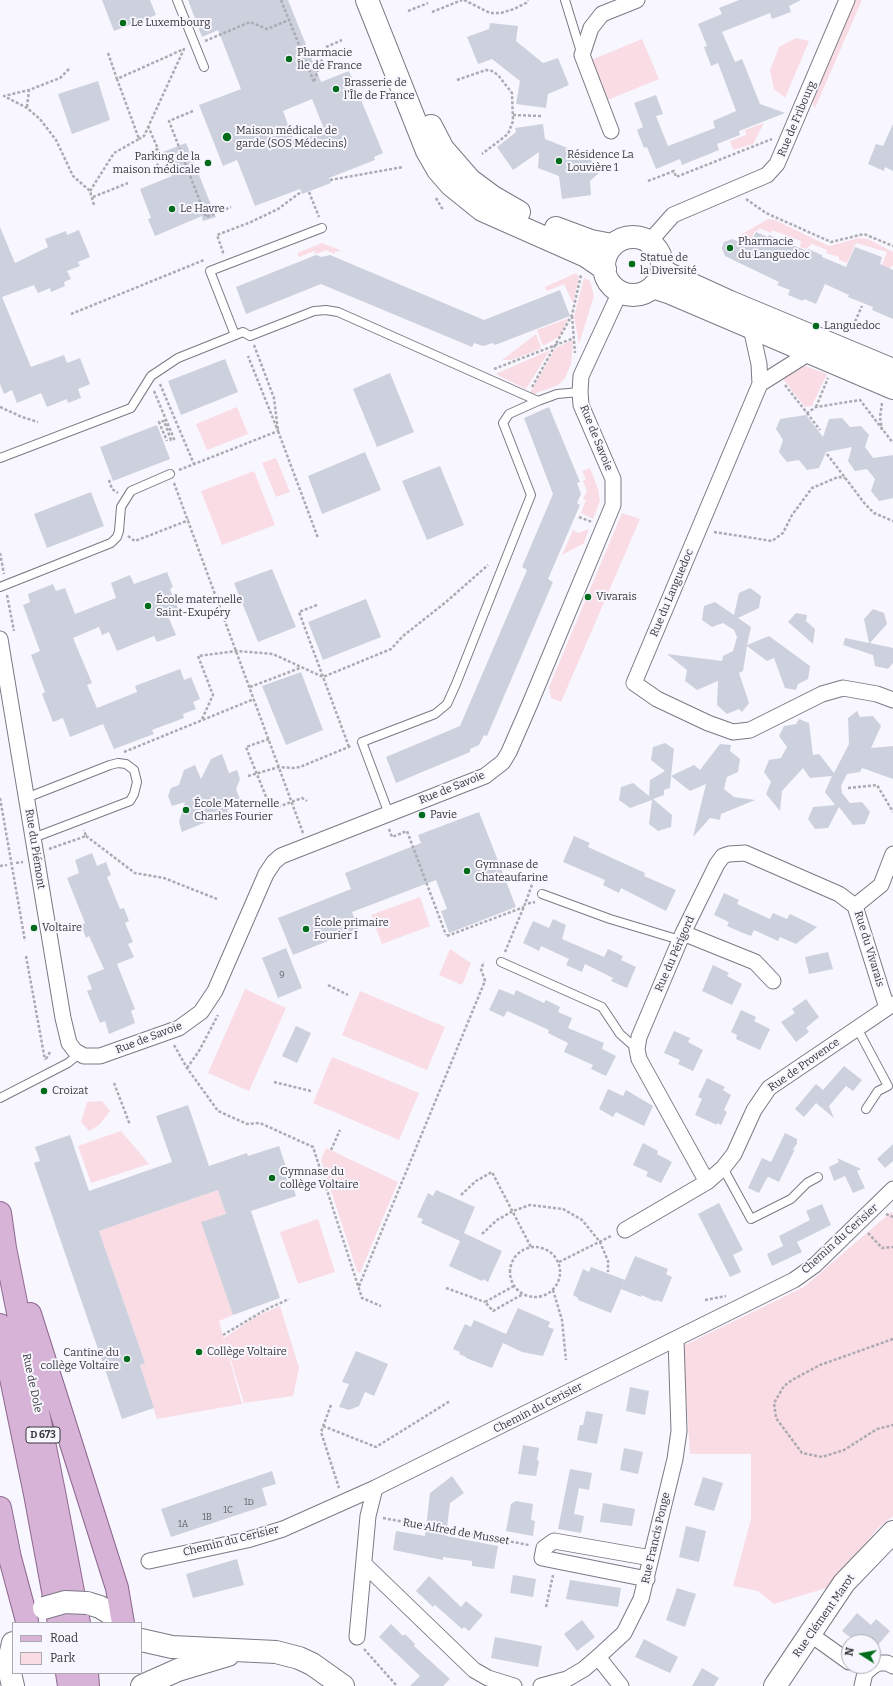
<!DOCTYPE html>
<html>
<head>
<meta charset="utf-8">
<style>
  body { margin:0 }
  #map { position:relative; width:893px; height:1686px; overflow:hidden; background:#f8f6fe; font-family:Bitter,serif }
  canvas { display:block }
  .legend { position:absolute; left:12px; top:1622px; width:130px; height:52px; box-sizing:border-box; background:#f8f6fe; border:1px solid #acaab1; margin:0; padding:5px 7px; list-style:none; font-size:12px; color:#39383d }
  .legend li { display:flex; align-items:center; gap:8px; height:20px }
  .legend b { width:20px; border:1px solid #acaab1 }
  .north { position:absolute; left:841px; top:1634px; width:40px; height:40px; box-sizing:border-box; background:#f8f6fe; border:1px solid #acaab1; border-radius:50%; rotate:281deg; font-size:11px; font-weight:700; line-height:16px; text-align:center; color:#39383d }
  .north::after { content:''; display:block; margin:auto; width:14px; height:18px; background:#006b1b; clip-path:polygon(50% 0,100% 100%,50% 72%,0 100%) }
</style>
</head>
<body>
<div id="map">
<canvas width="893" height="1686"></canvas>
<ul class="legend">
<li><b style="height:5px;background:#d7b3d7"></b>Road</li>
<li><b style="height:11px;background:#fadce5"></b>Park</li>
</ul>
<div class="north">N</div>
</div>
<script>
const c = document.querySelector('canvas').getContext('2d');
c.lineJoin = 'round';
function fill(path, color) { c.fillStyle = color; c.fill(path, 'evenodd'); }
const toPath = rows => new Path2D(rows.map(r => 'M' + r).join(''));
function trace(path, color, width, dash) { c.strokeStyle = color; c.lineWidth = width; c.lineCap = dash ? 'butt' : 'round'; c.setLineDash(dash || []); c.stroke(path); }
function drawText(font, color, halo, rows, align = 'center') {
  c.font = font + ' Bitter,serif'; c.lineWidth = 4; c.setLineDash([]); c.textBaseline = 'middle'; c.strokeStyle = halo; c.fillStyle = color; for (const [text, x, y, turn = 0] of rows) {
    c.save(); c.translate(x, y); c.rotate((+turn || 0) * Math.PI / 180); c.textAlign = isNaN(turn) ? turn : align; if (halo) c.strokeText(text, 0, 0); c.fillText(text, 0, 0); c.restore();
  }
}
fill(toPath([
  [856,0,862,0,815,108,813,104,813,98],
  [796,38,809,41,785,98,774,89,770,70,779,47],
  [642,39,659,79,605,101,589,61],
  [764,123,753,144,733,150,730,141,746,135,745,130],
  [768,219,775,220,829,246,859,238,868,239,893,252,893,265,888,270,881,267,887,252,856,243,847,263,839,260,839,257,826,253,827,250,812,244,806,249,800,247,801,241,772,230,771,233,759,228,758,231,755,231,749,244,737,237],
  [322,243,340,250,339,252,336,251,334,254,326,250,316,254,314,251,299,257,297,253],
  [576,273,579,277,573,303,564,284,547,291,545,287],
  [584,278,590,281,594,296,579,344,574,316],
  [569,318,559,337,543,346,537,330],
  [536,334,541,347,540,349,511,360,502,360],
  [573,340,571,364,565,378,558,385,531,395,529,394,556,348],
  [550,350,526,389,496,374],
  [805,366,827,374,812,406,805,407,783,379,792,372],
  [237,407,248,434,207,450,196,424],
  [276,458,290,492,276,497,262,463],
  [590,468,598,489,600,501,593,519,581,513,586,500,583,499,587,491,583,481,586,479,582,471],
  [254,471,275,525,222,545,201,491],
  [622,513,640,519,561,702,551,698,549,687],
  [589,529,584,543,562,555,573,530,578,533],
  [420,897,430,926,382,944,371,915],
  [450,949,471,963,462,985,439,975],
  [245,989,286,1008,249,1091,208,1073],
  [360,991,445,1027,427,1070,342,1035],
  [332,1057,419,1093,399,1140,313,1103],
  [102,1101,110,1111,99,1125,89,1131,81,1122,87,1102],
  [121,1131,149,1164,91,1183,78,1146],
  [326,1148,398,1182,360,1273,357,1271,321,1160],
  [218,1190,226,1214,202,1223,233,1315,219,1321,242,1404,157,1419,140,1365,145,1363,99,1231],
  [891,1212,893,1213,893,1516,878,1528,829,1587,774,1604,758,1591,733,1586,751,1519,751,1454,690,1454,683,1346,804,1287],
  [318,1219,335,1272,298,1284,280,1232],
  [280,1306,299,1368,293,1396,244,1403,224,1338,257,1316]
]), '#fadce5');
fill(toPath([
  [102,0,150,0,156,15,114,31],
  [188,0,288,0,321,82,349,71,383,153,374,157,375,160,329,178,331,183,302,194,300,189,255,206,237,160,223,166,199,105,241,89,218,30,202,37],
  [312,99,324,129,294,141,283,111],
  [739,0,801,0,789,6,791,12,772,19,770,13,722,32,735,62,742,59,760,104,785,113,739,131,740,135,717,144,719,150,682,165,680,159,656,169,647,147,644,148,637,130,643,127,634,103,656,95,663,114,656,116,668,146,715,128,713,121,736,111,718,63,711,66,704,47,707,46,698,24,722,14,719,8],
  [490,23,518,26,516,41,543,63,558,58,569,85,548,94,546,108,516,104,520,81,492,59,478,64,467,37,489,29],
  [98,81,110,120,72,134,58,94],
  [543,124,545,139,580,153,584,150,600,172,590,181,591,195,562,199,559,176,538,168,539,152,513,170,497,147,516,132,515,128],
  [893,124,893,171,885,167,884,171,868,164,876,144,883,146],
  [186,143,216,217,203,221,202,216,155,236,148,219,151,218,140,189,172,176,163,152],
  [0,227,15,263,48,247,45,239,66,231,67,235,79,230,90,257,78,262,80,266,67,271,71,279,64,282,65,286,51,292,50,288,38,293,34,285,2,297,31,367,64,355,67,363,80,358,90,384,78,389,81,398,68,403,67,399,47,407,41,393,17,403,12,390,4,394,0,384],
  [756,232,768,237,769,235,807,251,808,249,822,255,822,257,846,267,855,247,882,257,880,264,893,270,893,319,872,310,873,307,848,297,849,295,825,284,816,304,804,299,803,301,788,295,790,290,777,285,779,282,725,256,722,248,724,242,732,239,749,246],
  [316,255,322,257,330,255,484,320,560,290,570,316,495,345,493,343,483,346,474,343,472,347,321,284,246,314,236,287],
  [225,359,238,392,181,415,168,381],
  [390,373,414,432,377,447,353,389],
  [549,407,580,482,577,483,581,494,577,503,580,505,548,579,553,582,487,736,484,735,479,745,470,749,470,752,396,783,386,757,460,726,527,570,522,567,553,494,524,418],
  [806,415,823,437,829,419,842,418,850,427,861,426,869,435,865,447,873,458,893,455,893,498,879,501,871,491,875,479,867,469,855,471,848,461,852,447,826,452,819,468,807,470,799,460,787,462,779,452,783,440,776,429,780,419],
  [157,425,170,459,113,481,100,447],
  [365,452,381,490,322,514,308,476],
  [440,466,464,525,427,540,402,481],
  [91,492,104,526,47,548,34,514],
  [272,569,296,627,258,642,234,583],
  [167,572,173,587,170,589,179,611,168,616,176,635,157,642,154,636,117,651,109,632,102,635,99,627,73,638,92,683,87,685,97,708,137,692,135,686,180,669,184,680,191,677,200,699,193,702,196,709,183,714,184,718,152,730,154,734,114,749,103,724,70,737,63,718,53,722,42,694,45,692,31,655,40,651,23,605,30,602,28,594,53,584,56,591,65,588,75,614,116,598,111,583,130,575,134,584],
  [750,588,761,596,759,608,738,618,751,627,747,645,769,636,810,666,808,679,798,684,796,690,785,688,774,658,767,661,747,646,743,671,739,673,749,703,742,712,739,709,727,714,717,705,718,681,697,690,685,681,687,670,667,654,722,661,723,656,733,651,737,637,734,630,723,623,712,627,702,620,704,606,715,602,734,615,739,593],
  [366,599,381,637,323,660,308,622],
  [873,609,884,613,887,624,870,643,893,648,893,663,888,669,875,666,873,655,843,645,845,638,869,643,864,619],
  [796,613,807,615,806,621,815,629,813,644,788,622],
  [301,672,323,730,286,745,262,686],
  [857,711,860,717,873,716,881,726,871,748,893,746,893,779,862,768,860,772,847,774,841,786,842,793,850,803,862,802,870,812,865,824,853,825,839,807,828,828,815,829,808,819,813,807,835,805,825,792,832,776,810,778,803,768,782,791,780,811,766,794,771,782,764,772,769,760,781,758,787,747,779,736,784,726,796,724,799,719,809,723,813,755,819,754,834,773,849,744,848,718],
  [665,743,674,749,671,776,694,765,700,770,720,744,731,745,730,751,740,759,738,772,727,777,724,789,734,797,755,800,721,814,720,820,710,818,693,837,706,784,690,791,671,776,670,788,664,790,664,795,653,799,672,815,671,827,658,831,649,824,652,800,630,808,619,800,621,787,633,783,649,796,650,780,665,771,651,760,653,747],
  [222,754,229,773,237,770,240,779,236,789,242,804,227,810,228,813,182,832,179,822,185,802,172,806,168,796,171,788,179,785,184,770,195,765,201,779,211,759],
  [479,812,516,907,449,933,441,911,447,909,436,880,352,912,358,929,293,955,278,918,351,889,345,873,421,843,418,835],
  [574,836,590,843,588,847,645,873,644,876,676,890,666,911,621,888,619,893,603,885,605,880,563,862],
  [92,853,97,866,106,862,111,875,107,877,120,909,124,908,129,921,125,923,133,942,128,944,134,957,117,964,135,1009,131,1011,135,1023,109,1034,105,1021,100,1023,87,991,92,989,87,976,104,969,89,936,86,938,81,925,85,923,67,878,79,873,75,860],
  [724,893,739,900,737,904,770,919,773,913,787,919,790,914,817,927,796,944,780,937,778,941,754,930,751,936,743,933,727,926,729,922,714,915],
  [553,919,566,925,562,939,604,957,608,949,623,956,621,960,636,967,627,988,611,981,613,978,585,964,582,972,566,965,569,959,541,946,539,951,523,943,533,921,549,928],
  [286,948,302,988,278,998,262,958],
  [828,952,833,969,809,974,805,957],
  [713,965,729,973,727,976,742,984,732,1005,702,991],
  [499,989,514,995,516,990,544,1003,546,1000,560,1007,558,1012,572,1018,568,1028,604,1043,602,1049,616,1056,606,1076,591,1069,593,1065,564,1052,568,1043,548,1033,549,1030,507,1011,504,1017,489,1010],
  [806,999,819,1017,806,1028,809,1032,796,1042,781,1022,795,1013,792,1009],
  [741,1010,756,1017,754,1021,770,1029,760,1050,736,1039,737,1035,731,1032],
  [296,1026,311,1033,297,1063,282,1056],
  [674,1031,690,1038,688,1042,703,1050,693,1071,678,1064,680,1060,664,1053],
  [844,1066,862,1080,853,1091,846,1086,829,1106,834,1118,816,1103,804,1117,795,1109,816,1084,823,1090],
  [707,1078,725,1087,723,1090,731,1095,724,1110,727,1112,721,1125,717,1123,717,1125,695,1115,702,1099,698,1097],
  [608,1089,623,1096,626,1090,653,1106,644,1126,616,1112,613,1117,599,1109],
  [188,1105,209,1166,247,1153,248,1156,279,1146,296,1196,251,1211,280,1298,233,1315,201,1222,226,1214,218,1190,99,1231,145,1363,140,1365,154,1408,122,1419,34,1163,40,1161,35,1147,70,1135,89,1191,172,1162,156,1116],
  [785,1133,797,1139,797,1144,792,1150,795,1149,779,1182,769,1177,767,1178,759,1193,748,1188,762,1158,771,1162],
  [643,1143,658,1151,657,1154,672,1162,661,1183,646,1176,648,1172,633,1165],
  [893,1144,893,1161,885,1168,877,1159],
  [837,1158,861,1169,857,1171,865,1188,853,1193,845,1176,834,1181,829,1167,839,1162],
  [436,1190,475,1207,464,1233,502,1251,488,1282,483,1279,482,1281,449,1266,460,1241,421,1223,423,1219,417,1217,428,1193,433,1196],
  [719,1203,743,1250,733,1255,741,1272,730,1277,698,1214],
  [822,1204,831,1225,797,1242,802,1252,772,1266,767,1254,783,1246,779,1236,810,1220,806,1211],
  [635,1256,668,1269,666,1274,672,1277,662,1302,656,1300,655,1301,641,1295,641,1297,621,1289],
  [591,1267,625,1280,611,1313,578,1300,578,1298,573,1295,583,1269,589,1272],
  [518,1308,550,1322,548,1327,554,1329,543,1356,522,1352,503,1343,492,1368,466,1358,466,1357,459,1354,460,1352,453,1349,465,1324,471,1327,474,1320,506,1334],
  [356,1351,388,1364,374,1396,365,1392,359,1406,349,1410,339,1407,349,1384,342,1382],
  [630,1387,649,1391,645,1415,626,1411],
  [586,1411,603,1414,597,1444,577,1440,580,1425,583,1425],
  [523,1445,539,1448,537,1460,539,1461,536,1476,518,1474],
  [624,1448,643,1452,638,1474,620,1470],
  [570,1469,592,1473,589,1490,579,1488,574,1514,584,1516,581,1533,558,1529],
  [272,1471,276,1484,262,1488,267,1505,171,1537,161,1509],
  [452,1476,464,1493,450,1503,446,1536,498,1546,494,1569,472,1566,472,1561,443,1557,443,1560,393,1550,396,1531,425,1536,430,1493],
  [703,1477,723,1483,714,1511,694,1505],
  [516,1501,533,1504,531,1520,535,1521,533,1536,506,1531,511,1504],
  [603,1503,635,1509,632,1526,600,1522],
  [686,1526,706,1531,699,1562,679,1557],
  [237,1559,244,1585,193,1598,186,1574],
  [513,1575,536,1579,533,1597,510,1593],
  [429,1576,461,1607,466,1601,483,1615,469,1631,464,1627,462,1629,435,1605,433,1607,416,1591],
  [570,1580,621,1588,618,1607,566,1599],
  [677,1588,696,1594,685,1627,666,1620],
  [857,1613,871,1625,876,1619,890,1631,878,1645,865,1634,858,1642,856,1642,842,1631],
  [582,1620,595,1637,577,1651,564,1634],
  [391,1624,403,1636,405,1634,415,1644,414,1646,450,1679,443,1686,410,1686,420,1676,379,1637],
  [495,1637,542,1646,538,1667,491,1658],
  [644,1639,678,1657,670,1673,635,1657],
  [702,1668,719,1678,714,1686,692,1686]
]), '#ccd1dd');
const lane = toPath([
  [177,0,204,67],
  [565,0,581,52],
  [235,335,210,271,322,228],
  [0,458,131,408,151,376,178,358,243,332,250,336,314,311,326,310,338,312,538,401],
  [0,587,111,543,117,537,119,531,121,507,131,491,170,474],
  [26,798,110,765,118,763,126,764,134,770,137,782,134,794,130,801,33,838],
  [389,814,362,742,435,714,447,704,456,684,531,495,503,423,509,414,538,401,557,394,580,392],
  [542,894,610,919,680,940],
  [501,962,602,1007,620,1034,637,1049],
  [857,1028,888,1086,878,1091,866,1109],
  [0,1098,68,1063,79,1054],
  [723,1168,751,1219,791,1199,807,1183,818,1177]
]);
const street = toPath([
  [611,131,582,55,591,28,602,14,637,0],
  [650,241,673,215,767,175,777,164,847,0],
  [751,328,759,364,760,384,809,353],
  [760,384,634,683,657,699,708,723,733,732,750,730,822,694,843,688,877,694,893,700],
  [0,639,63,1018,69,1043,75,1051,84,1056,100,1056,179,1028,201,1012,215,991,266,874,274,862,281,856,485,776,503,762,509,752,529,706,613,505,613,479,581,405,580,392,581,376,620,292],
  [683,933,755,962,773,981],
  [887,1008,855,906,881,885,893,854],
  [707,1182,639,1059,637,1049,639,1037,683,933,717,864,723,856,729,854,745,853,839,894,855,906],
  [625,1230,707,1182,723,1168,734,1154,754,1110,769,1088,893,1004],
  [149,1561,247,1540,283,1529,375,1488,794,1280,815,1265,893,1189],
  [364,1564,474,1670,488,1678,514,1686],
  [647,1579,542,1558,544,1548,554,1541,651,1558],
  [810,1634,849,1662],
  [357,1637,368,1516,375,1488],
  [598,1657,621,1686],
  [873,1666,879,1663,887,1663,893,1666],
  [541,1686,567,1679,584,1669,598,1657,624,1633,641,1599,675,1459,679,1431,676,1339],
  [862,1686,865,1673,873,1666]
]);
const secondary = toPath([
  [367,0,427,151,438,170,451,185,482,210,586,256,605,269],
  [431,126,443,149,470,180,493,197,519,212],
  [556,228,591,241,612,245],
  '604 266a29 29 0 1 1 58 0a29 29 0 1 1-58 0Z',
  [662,271,730,302,893,370],
  [653,287,668,292,893,388],
  [87,1603,100,1607,113,1615,121,1623],
  [141,1640,172,1647,276,1652,299,1658,312,1664,343,1686],
  [13,1686,9,1669,10,1656,13,1643],
  [142,1686,178,1670,228,1655],
  [775,1686,844,1583,893,1532]
]);
const primary = toPath([
  [0,1213,5,1248,54,1492,79,1623],
  [30,1314,117,1588,123,1623],
  [0,1325,35,1494,59,1623],
  [0,1508,10,1558,27,1621],
  [67,1673,69,1686],
  [87,1673,88,1686]
]);
trace(lane, '#7b7984', 10);
trace(street, '#7b7984', 17);
trace(secondary, '#7b7984', 24);
trace(primary, '#8e6790', 24);
trace(toPath([
  [281,0,314,82],
  [464,0,490,13,501,13,514,9,526,3,528,0],
  [408,11,428,3],
  [432,12,462,0],
  [205,41,250,22,267,29,289,20],
  [326,47,342,40],
  [108,53,117,79],
  [69,69,60,78,29,90,4,96,27,108,40,119,56,140,73,176,90,191,94,205],
  [457,80,486,70,492,71,498,75,512,93,513,121,508,134,482,154],
  [314,81,323,57],
  [27,107,29,90],
  [193,111,169,121,206,217,231,207],
  [513,115,541,116],
  [148,126,158,149,152,151,160,171],
  [330,180,403,167],
  [648,181,674,171,676,177,772,139],
  [90,191,114,153,139,139,117,79,184,49,144,136,139,139],
  [309,192,319,217],
  [93,197,128,183],
  [436,198,443,210],
  [746,199,766,213,831,242,864,234,893,246],
  [222,253,223,252,217,235,251,222,278,209,301,192],
  [71,314,204,260],
  [572,316,575,353],
  [853,326,862,306],
  [254,345,274,398,278,431,318,538],
  [494,369,574,338],
  [160,384,194,464],
  [785,385,807,413,816,407,860,400,893,443],
  [532,387,572,315,581,275],
  [154,391,174,439,171,440,164,421,159,422,167,441],
  [882,403,880,417,882,430],
  [0,407,22,417,38,422],
  [816,407,828,378],
  [807,413,820,430],
  [827,454,865,504,874,513,893,521],
  [179,470,278,431,248,356],
  [109,480,112,489,118,493],
  [174,483,303,833],
  [579,517,592,522],
  [714,532,772,541,783,533,792,515,812,488,838,477,845,478],
  [128,536,135,541,189,520],
  [0,553,4,574],
  [7,595,14,631],
  [317,605,299,612,349,747],
  [250,687,300,668],
  [202,719,213,695,198,656,237,651,273,654,323,677,391,649,403,636,446,602,488,565],
  [269,739,246,747,271,809],
  [124,752,254,699],
  [248,776,279,767,293,768,300,767,351,746],
  [848,788,877,785,893,812],
  [0,798,25,941],
  [278,807,302,798,307,801],
  [389,829,392,837,407,831,446,935],
  [86,836,135,873,164,878,217,899],
  [49,849,86,836,84,830],
  [16,863,23,862],
  [0,866,7,865],
  [521,874,534,879,525,904],
  [447,936,524,907],
  [505,952,525,904,535,902],
  [26,956,45,1060],
  [328,985,348,995],
  [174,1045,187,1068,218,1111,247,1124,260,1123,313,1147,362,1298,381,1306],
  [46,1059,50,1052],
  [187,1068,199,1051,218,1015],
  [274,1082,311,1091],
  [114,1083,130,1125],
  [331,1150,340,1130],
  [461,1195,476,1181,492,1172,531,1247],
  [886,1214,893,1217],
  [868,1233,882,1248,893,1247],
  [482,1234,497,1220,513,1211,530,1205,563,1209,582,1220,600,1242,608,1261,608,1272],
  '510 1272a25 25 0 1 1 50 0a25 25 0 1 1-50 0Z',
  [559,1262,611,1236],
  [359,1286,485,981,481,969,484,962],
  [514,1286,485,1302,493,1311,523,1294],
  [446,1288,485,1302],
  [553,1290,562,1320,566,1360],
  [705,1300,726,1296],
  [223,1335,265,1310,289,1299],
  [893,1339,820,1365,792,1380,784,1386,774,1403,776,1418,802,1453,822,1457,844,1450,877,1429,893,1425],
  [331,1405,321,1432,339,1488],
  [323,1426,376,1447,450,1401],
  [383,1518,529,1545],
  [546,1607,553,1575],
  [364,1649,397,1686]
]), '#acabb2', 2.5, [3, 2]);
trace(lane, '#fff', 8);
trace(street, '#fff', 15);
trace(secondary, '#fff', 22);
trace(primary, '#d7b3d7', 22);
const secondaryBridge = toPath([
  [44,1608,65,1602,87,1603]
]);
trace(secondaryBridge, '#7b7984', 24, []);
trace(secondaryBridge, '#fff', 22);
for (const [x, y, r, color] of [
  [123,23,4,"#006b1b"],
  [289,59,4,"#006b1b"],
  [336,89,4,"#006b1b"],
  [227,137,5,"#006b1b"],
  [559,161,4,"#006b1b"],
  [208,163,4,"#006b1b"],
  [172,209,4,"#006b1b"],
  [730,248,4,"#006b1b"],
  [632,264,4,"#006b1b"],
  [816,326,4,"#006b1b"],
  [588,597,4,"#006b1b"],
  [148,606,4,"#006b1b"],
  [186,810,4,"#006b1b"],
  [422,815,4,"#006b1b"],
  [467,871,4,"#006b1b"],
  [34,928,4,"#006b1b"],
  [306,929,4,"#006b1b"],
  [44,1091,4,"#006b1b"],
  [272,1178,4,"#006b1b"],
  [199,1352,4,"#006b1b"],
  [127,1359,4,"#006b1b"]
]) { const dot = new Path2D(); dot.arc(x, y, r, 0, 2 * Math.PI); c.fillStyle = color; c.fill(dot); trace(dot, '#f8f6fe', 1.5); }
drawText('9px', '#5e5e65', null, [
  ["9",282,975],
  ["1D",249,1502],
  ["1C",228,1510],
  ["1B",207,1517],
  ["1A",183,1524]
]);
for (const [x, y, w] of [
  [43,1435,34]
]) { const box = new Path2D(); box.roundRect(x - w / 2, y - 8, w, 16, 3); c.fillStyle = '#f8f6fe'; c.fill(box); trace(box, '#39383d', 1); }
drawText('bold 10px', '#39383d', null, [
  ["D 673",43,1435]
]);
drawText('11px', '#39383d', '#f8f6fe', [
  ["Le Luxembourg",131,23],
  ["Pharmacie",297,53],
  ["Île de France",297,66],
  ["Brasserie de",344,83],
  ["l'Île de France",344,96],
  ["Maison médicale de",236,131],
  ["garde (SOS Médecins)",236,144],
  ["Résidence La",567,155],
  ["Louvière 1",567,168],
  ["Parking de la",200,157,"right"],
  ["maison médicale",200,170,"right"],
  ["Le Havre",180,209],
  ["Pharmacie",738,242],
  ["du Languedoc",738,255],
  ["Statue de",640,258],
  ["la Diversité",640,271],
  ["Languedoc",824,326],
  ["Vivarais",596,597],
  ["École maternelle",156,600],
  ["Saint-Exupéry",156,613],
  ["École Maternelle",194,804],
  ["Charles Fourier",194,817],
  ["Pavie",430,815],
  ["Gymnase de",475,865],
  ["Chateaufarine",475,878],
  ["École primaire",314,923],
  ["Fourier I",314,936],
  ["Voltaire",42,928],
  ["Croizat",52,1091],
  ["Gymnase du",280,1172],
  ["collège Voltaire",280,1185],
  ["Collège Voltaire",207,1352],
  ["Cantine du",119,1353,"right"],
  ["collège Voltaire",119,1366,"right"]
], 'left');
drawText('11px', '#39383d', '#f8f6fe', [
  ["Rue de Fribourg",797,119,-67],
  ["Rue de Savoie",596,438,68],
  ["Rue du Languedoc",672,593,-67],
  ["Rue de Savoie",452,788,-22],
  ["Rue du Piémont",35,849,81],
  ["Rue du Vivarais",869,949,73],
  ["Rue du Périgord",675,954,-66],
  ["Rue de Savoie",149,1038,-21],
  ["Rue de Provence",804,1065,-35],
  ["Chemin du Cerisier",840,1239,-42],
  ["Rue de Dole",32,1383,78],
  ["Chemin du Cerisier",538,1408,-27],
  ["Rue Alfred de Musset",456,1532,10],
  ["Rue Francis Ponge",656,1538,-77],
  ["Chemin du Cerisier",231,1541,-14],
  ["Rue Clément Marot",824,1616,-55]
]);
</script>
</body>
</html>
